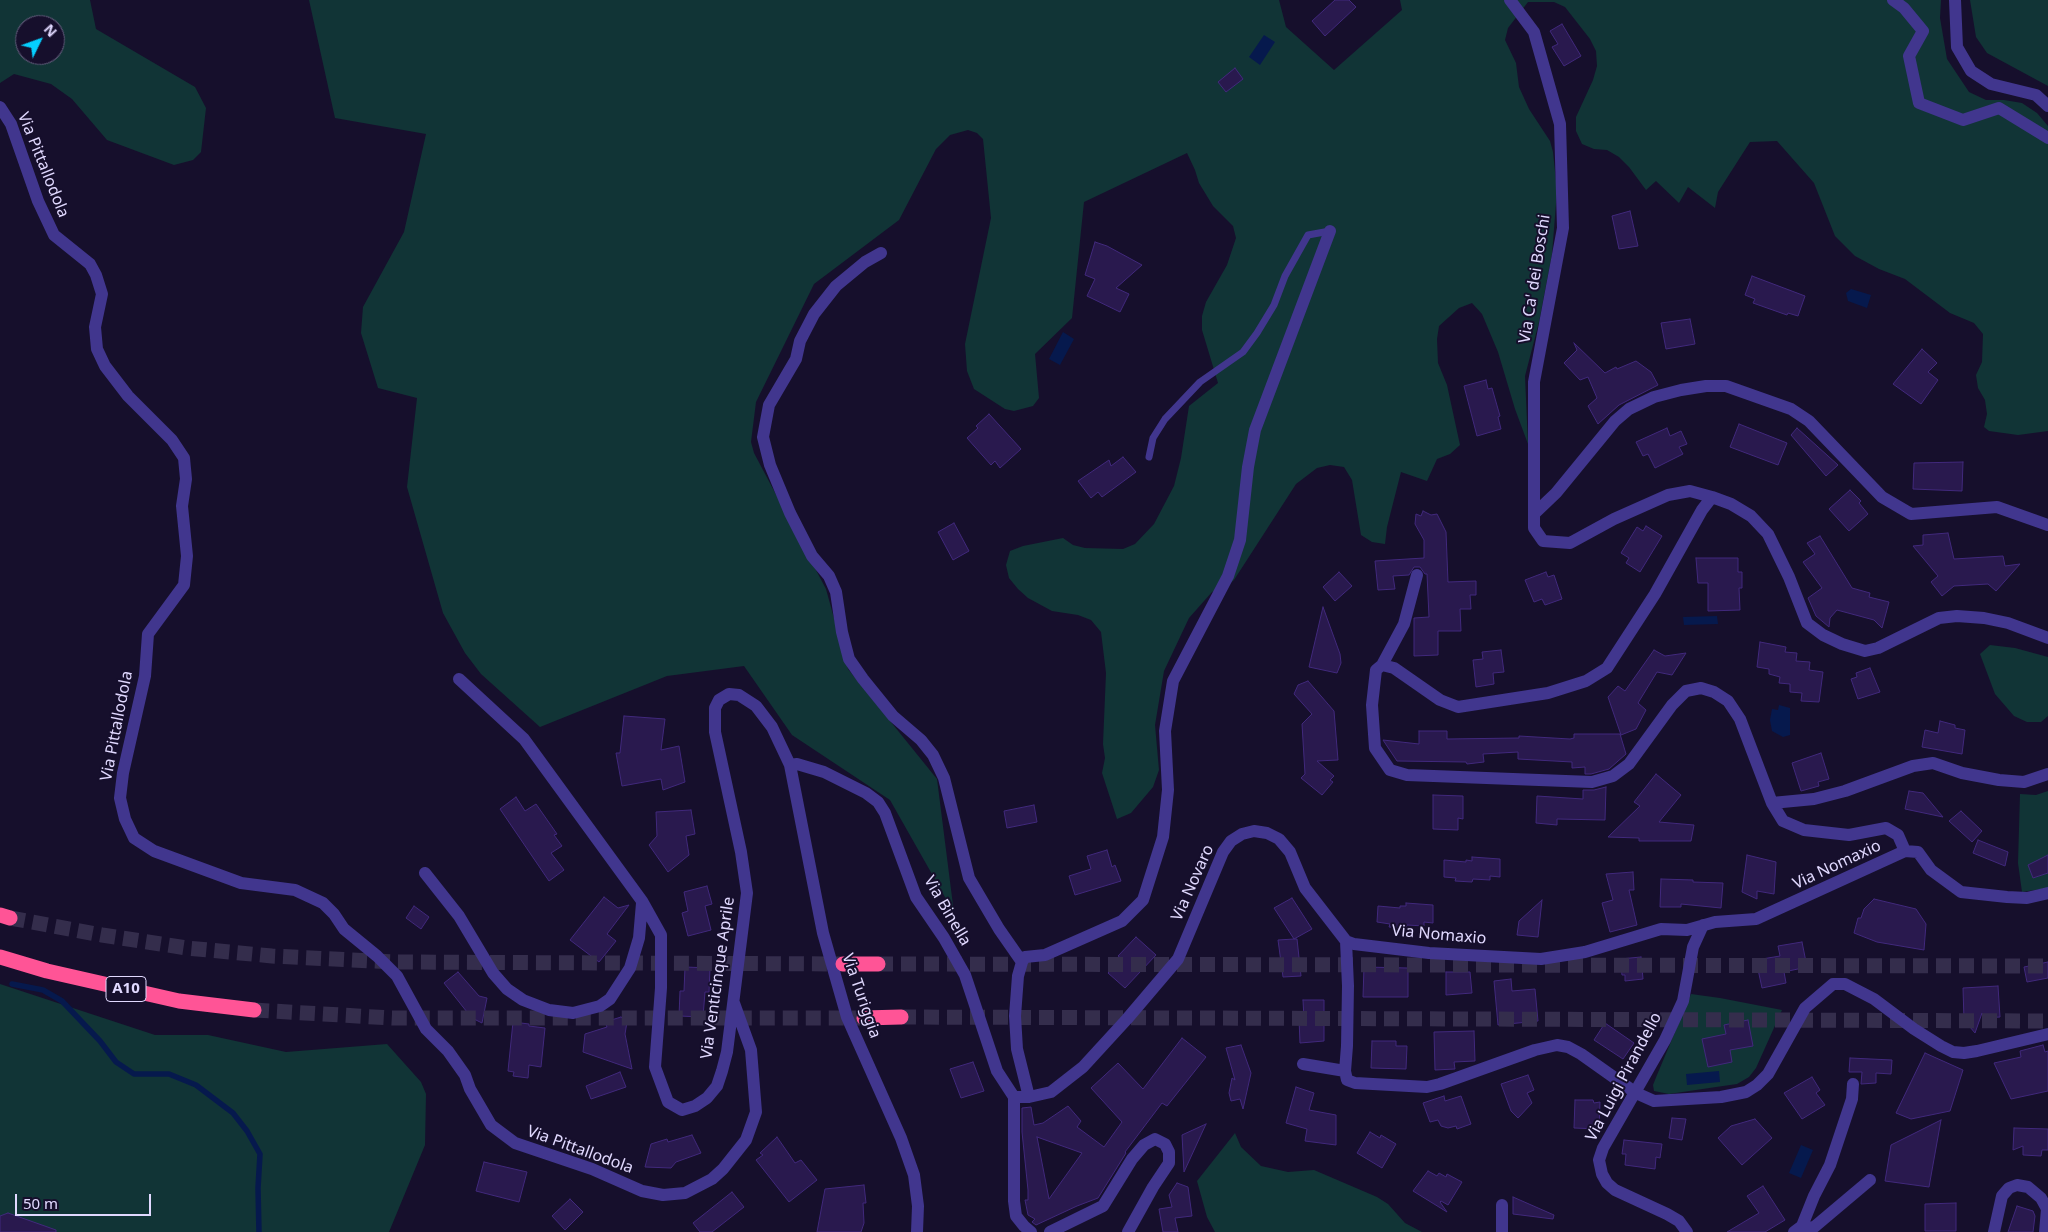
<!DOCTYPE html>
<html>
<head>
<meta charset="utf-8">
<style>
  body { margin:0 }
  #map { position:relative; width:2048px; height:1232px; overflow:hidden; background:#160f2c; font-family:"Noto Sans",sans-serif }
  canvas { display:block }
  .north { position:absolute; left:15px; top:15px; width:50px; height:50px; box-sizing:border-box; background:#160f2c; border:1px solid #676080; border-radius:50%; rotate:48deg; font-size:14px; font-weight:700; line-height:20px; text-align:center; color:#e1d9ff }
  .north::after { content:''; display:block; margin:auto; width:18px; height:22px; background:#05cfff; clip-path:polygon(50% 0,100% 100%,50% 72%,0 100%) }
  .scale { position:absolute; left:15px; top:1194px; width:136px; height:22px; box-sizing:border-box; border:2px solid #e1d9ff; border-top:0; padding-left:6px; font-size:15px; line-height:18px; white-space:nowrap; color:#e1d9ff; -webkit-text-stroke:4px #160f2c; paint-order:stroke }
</style>
</head>
<body>
<div id="map">
<canvas width="2048" height="1232"></canvas>
<div class="north">N</div>
<div class="scale">50 m</div>
</div>
<script>
const c = document.querySelector('canvas').getContext('2d');
c.lineJoin = 'round';
function fill(path, color) { c.fillStyle = color; c.fill(path, 'evenodd'); }
const toPath = rows => new Path2D(rows.map(r => 'M' + r).join(''));
function trace(path, color, width, dash) { c.strokeStyle = color; c.lineWidth = width; c.lineCap = dash ? 'butt' : 'round'; c.setLineDash(dash || []); c.stroke(path); }
function drawText(font, color, halo, rows, align = 'center') {
  c.font = font + ' "Noto Sans",sans-serif'; c.lineWidth = 4; c.setLineDash([]); c.textBaseline = 'middle'; c.strokeStyle = halo; c.fillStyle = color; for (const [text, x, y, turn = 0] of rows) {
    c.save(); c.translate(x, y); c.rotate((+turn || 0) * Math.PI / 180); c.textAlign = isNaN(turn) ? turn : align; if (halo) c.strokeText(text, 0, 0); c.fillText(text, 0, 0); c.restore();
  }
}
fill(toPath([
  [0,0,90,0,96,29,195,87,206,108,201,152,193,160,174,165,107,140,72,99,51,84,14,74,0,83],
  [25,25,55,25,55,55,25,55],
  [309,0,1279,0,1286,27,1334,70,1402,10,1400,0,1941,0,1940,18,1947,59,1969,92,1986,100,2004,100,2022,103,2037,113,2048,126,2048,431,2018,435,1989,431,1984,427,1987,414,1985,400,1978,388,1976,375,1982,362,1983,334,1974,323,1950,313,1905,279,1879,269,1855,256,1835,236,1814,183,1777,141,1750,142,1718,192,1715,208,1688,187,1679,203,1656,181,1646,190,1629,167,1619,157,1607,150,1594,149,1582,144,1576,131,1576,117,1593,80,1597,66,1596,51,1590,39,1565,7,1554,2,1528,2,1508,28,1505,40,1516,63,1519,87,1529,109,1550,141,1553,152,1557,191,1552,254,1539,322,1525,376,1528,444,1515,409,1498,352,1482,314,1472,303,1459,308,1439,326,1437,339,1438,363,1447,385,1460,445,1450,454,1437,459,1427,481,1401,472,1387,527,1385,544,1372,542,1361,535,1352,480,1344,467,1330,465,1317,468,1296,484,1234,580,1224,589,1212,592,1189,618,1164,671,1155,725,1159,770,1153,787,1131,813,1117,819,1102,773,1105,758,1103,744,1106,673,1101,632,1091,620,1078,615,1052,611,1028,598,1018,589,1009,578,1006,565,1010,551,1023,546,1063,538,1073,545,1085,548,1123,549,1135,544,1154,524,1174,486,1181,458,1189,406,1218,383,1202,330,1202,316,1206,302,1227,265,1236,238,1233,226,1213,206,1199,183,1195,170,1187,153,1084,202,1072,318,1035,354,1039,398,1033,406,1014,411,1005,409,974,389,967,371,965,344,991,218,983,139,977,133,968,130,950,135,936,149,899,220,814,284,756,402,751,442,754,453,826,589,848,669,937,779,954,913,890,800,792,735,744,666,667,676,540,727,481,674,465,653,443,613,407,487,417,398,378,388,361,333,363,307,404,232,426,134,335,118],
  [1970,0,2048,0,2048,86,1987,53,1976,37],
  [1990,645,2015,648,2048,657,2048,716,2041,722,2027,722,2014,716,1995,694,1980,654],
  [2048,791,2048,888,2022,892,2018,863,2020,794,2036,795],
  [0,984,155,1035,208,1035,286,1052,387,1044,421,1082,426,1094,425,1145,389,1232,0,1232],
  [1691,994,1720,998,1782,1010,1756,1068,1749,1077,1737,1084,1716,1087,1669,1094,1654,1091,1653,1085,1657,1075],
  [1235,1133,1241,1147,1261,1166,1288,1172,1314,1170,1377,1197,1388,1204,1405,1223,1422,1232,1215,1232,1207,1217,1197,1181]
]), '#113436');
fill(toPath([
  [1264,35,1275,42,1260,65,1249,57],
  [1851,289,1871,295,1867,308,1848,301,1846,293],
  [1063,332,1074,339,1060,365,1049,359],
  [1717,616,1718,624,1684,625,1683,617],
  [1779,705,1790,708,1790,735,1783,737,1772,731,1770,720,1772,709,1778,710],
  [1719,1071,1720,1082,1687,1085,1686,1074],
  [1801,1145,1813,1150,1801,1178,1789,1173]
]), '#06194d');
trace(toPath([
  [12,984,43,990,62,1001,100,1041,116,1062,134,1074,169,1074,196,1085,233,1113,247,1131,260,1154,258,1188,259,1232]
]), '#06194d', 5.5);
const building = toPath([
  [1335,0,1349,0,1356,7,1325,36,1312,21,1335,0],
  [1562,24,1581,56,1564,66,1552,47,1558,44,1550,31,1562,24],
  [1235,68,1243,79,1226,92,1218,82,1235,68],
  [1630,211,1638,246,1619,249,1612,216,1630,211],
  [1095,242,1107,246,1142,265,1116,288,1129,294,1120,312,1087,296,1095,279,1085,275,1095,242],
  [1752,276,1805,296,1798,316,1788,313,1787,315,1753,303,1755,299,1745,295,1752,276],
  [1690,319,1695,344,1666,349,1661,323,1690,319],
  [1574,343,1605,373,1616,367,1617,369,1636,361,1651,372,1658,385,1619,405,1598,424,1588,406,1597,398,1588,377,1580,380,1564,363,1577,350,1574,343],
  [1922,349,1937,363,1928,372,1938,380,1921,404,1893,384,1922,349],
  [1486,380,1488,389,1492,388,1500,416,1498,417,1501,429,1477,436,1464,386,1486,380],
  [989,414,1021,449,1000,468,995,461,991,465,967,438,978,428,976,426,989,414],
  [1739,424,1787,443,1778,465,1730,447,1739,424],
  [1667,428,1670,436,1681,431,1687,444,1679,447,1683,454,1655,468,1648,454,1643,456,1636,442,1667,428],
  [1797,428,1838,465,1826,476,1791,435,1797,428],
  [1123,457,1136,472,1102,497,1098,492,1091,498,1078,481,1109,460,1111,466,1123,457],
  [1963,462,1962,491,1913,489,1914,463,1963,462],
  [1850,490,1861,501,1859,503,1868,514,1849,531,1829,509,1850,490],
  [1423,511,1431,515,1437,514,1446,532,1448,582,1476,581,1476,595,1470,595,1471,609,1460,609,1461,631,1438,631,1438,655,1414,656,1414,618,1429,617,1427,574,1425,574,1420,567,1414,567,1409,575,1393,576,1395,589,1378,590,1375,561,1424,558,1424,540,1415,524,1416,514,1421,516,1423,511],
  [954,523,969,551,953,560,938,532,954,523],
  [1646,526,1662,536,1640,572,1626,563,1629,558,1621,553,1637,527,1643,531,1646,526],
  [1948,533,1954,559,2003,556,2005,566,2020,564,1996,591,1988,584,1954,586,1942,596,1931,582,1938,576,1913,546,1923,545,1923,535,1948,533],
  [1820,536,1852,588,1870,593,1869,597,1889,602,1882,628,1874,620,1837,610,1830,618,1829,627,1816,616,1808,598,1822,588,1803,562,1815,554,1807,543,1820,536],
  [1696,558,1738,558,1738,572,1742,572,1742,588,1739,588,1740,610,1708,611,1708,583,1698,583,1696,558],
  [1339,572,1352,586,1335,601,1323,587,1339,572],
  [1546,572,1548,577,1554,575,1562,599,1545,605,1542,599,1534,602,1525,580,1546,572],
  [1323,607,1340,654,1341,663,1337,673,1309,667,1323,607],
  [1760,642,1786,647,1785,652,1797,653,1796,661,1810,662,1809,670,1823,672,1819,702,1801,701,1802,693,1790,692,1790,684,1779,683,1780,677,1769,674,1769,669,1757,667,1760,642],
  [1501,650,1504,672,1493,673,1494,684,1476,687,1473,660,1483,659,1482,652,1501,650],
  [1654,650,1665,656,1686,653,1672,675,1657,672,1638,703,1646,710,1636,729,1621,735,1608,697,1618,686,1625,691,1654,650],
  [1870,668,1880,692,1858,699,1851,679,1857,677,1856,673,1870,668],
  [1308,681,1334,711,1338,760,1317,761,1334,776,1330,780,1333,782,1322,795,1301,778,1305,774,1302,724,1312,714,1294,694,1298,685,1308,681],
  [624,716,665,719,661,750,679,746,685,782,663,790,661,779,622,786,616,753,620,753,624,716],
  [1940,721,1955,725,1955,728,1965,730,1962,754,1922,747,1925,730,1938,733,1940,721],
  [1419,731,1447,731,1447,739,1519,738,1519,736,1570,739,1574,738,1574,734,1620,734,1626,754,1609,769,1591,774,1585,774,1585,767,1572,768,1572,762,1518,759,1518,752,1483,754,1484,762,1467,764,1466,762,1397,761,1383,740,1419,744,1419,731],
  [1821,753,1829,779,1818,782,1819,786,1801,791,1792,763,1821,753],
  [1656,774,1681,795,1659,822,1694,825,1691,841,1639,841,1639,838,1608,837,1640,806,1634,802,1656,774],
  [1606,787,1605,820,1557,819,1557,825,1536,823,1537,796,1583,799,1583,790,1594,790,1606,787],
  [1909,791,1923,793,1943,817,1905,809,1909,791],
  [1433,795,1463,796,1463,819,1458,818,1458,830,1433,829,1433,795],
  [516,797,525,811,536,804,557,834,554,835,562,846,551,853,564,870,549,881,500,809,516,797],
  [1034,805,1037,822,1007,828,1004,811,1034,805],
  [691,810,695,834,686,836,689,855,668,872,649,845,657,836,656,812,691,810],
  [1961,811,1982,831,1972,842,1949,821,1961,811],
  [1978,840,2008,852,2005,866,1973,853,1978,840],
  [1107,850,1112,867,1115,865,1121,881,1075,895,1069,876,1091,869,1087,856,1107,850],
  [1747,855,1776,862,1774,894,1757,891,1757,899,1742,892,1747,855],
  [2048,855,2048,873,2033,878,2028,865,2048,855],
  [1472,857,1500,859,1500,877,1490,876,1490,880,1473,879,1472,882,1455,881,1456,878,1444,877,1444,860,1466,862,1466,860,1472,861,1472,857],
  [1633,872,1634,890,1629,890,1637,925,1610,932,1602,903,1613,900,1606,874,1633,872],
  [1661,879,1693,880,1693,882,1723,883,1721,908,1681,904,1681,907,1660,907,1661,879],
  [707,886,712,904,705,906,711,930,688,936,682,913,688,911,684,892,707,886],
  [604,897,618,908,629,905,607,934,616,941,599,962,570,940,604,897],
  [1292,898,1312,929,1294,939,1297,939,1301,976,1283,977,1278,940,1294,939,1274,908,1292,898],
  [1874,899,1916,909,1926,924,1924,950,1877,942,1854,933,1858,918,1861,918,1864,909,1874,899],
  [1542,900,1538,937,1517,935,1519,921,1542,900],
  [1406,903,1433,905,1433,923,1424,922,1424,926,1407,925,1406,928,1389,927,1390,924,1377,922,1378,906,1400,908,1400,906,1406,906,1406,903],
  [414,906,429,917,421,929,406,918,414,906],
  [1136,937,1156,955,1125,988,1108,973,1122,959,1118,956,1136,937],
  [1802,942,1807,967,1784,972,1786,983,1762,988,1756,960,1780,956,1778,946,1802,942],
  [1641,957,1643,979,1625,981,1625,975,1622,975,1620,959,1641,957],
  [2048,962,2048,978,2027,982,2024,967,2048,962],
  [685,967,710,968,709,992,705,992,703,1017,679,1016,680,991,684,991,685,967],
  [1364,967,1408,968,1408,997,1363,997,1364,967],
  [458,972,479,996,487,998,482,1023,464,1014,467,1012,444,983,458,972],
  [1446,972,1470,972,1472,993,1446,995,1446,972],
  [1511,979,1512,991,1535,989,1538,1021,1498,1025,1494,981,1511,979],
  [1998,986,2000,1017,1983,1018,1982,1013,1975,1033,1964,1020,1963,988,1998,986],
  [1303,1000,1324,1000,1324,1041,1300,1043,1299,1019,1304,1019,1303,1000],
  [621,1017,627,1022,625,1034,632,1069,583,1052,585,1034,607,1027,605,1022,621,1017],
  [1748,1020,1753,1046,1730,1050,1732,1062,1708,1067,1702,1039,1726,1034,1724,1025,1748,1020],
  [513,1022,529,1024,529,1026,545,1028,541,1067,529,1065,528,1078,513,1076,514,1072,508,1071,513,1022],
  [1605,1023,1634,1043,1623,1059,1594,1040,1605,1023],
  [1474,1031,1475,1061,1454,1062,1455,1069,1435,1070,1434,1032,1474,1031],
  [1182,1038,1206,1057,1167,1106,1162,1103,1125,1152,1126,1153,1098,1198,1077,1206,1036,1225,1032,1222,1035,1219,1028,1215,1025,1200,1028,1200,1028,1190,1022,1132,1022,1108,1031,1107,1034,1125,1043,1123,1068,1106,1081,1121,1077,1127,1104,1147,1122,1122,1091,1088,1118,1063,1143,1089,1182,1038],
  [1037,1137,1082,1153,1049,1199,1037,1137],
  [1372,1041,1396,1041,1396,1046,1407,1046,1406,1069,1371,1068,1372,1041],
  [1241,1045,1251,1073,1243,1109,1240,1099,1231,1101,1229,1093,1232,1078,1235,1080,1226,1048,1241,1045],
  [2043,1045,2045,1052,2048,1051,2048,1091,2011,1099,1994,1063,2021,1057,2020,1051,2043,1045],
  [1925,1053,1963,1070,1950,1111,1911,1119,1896,1113,1925,1053],
  [1850,1058,1892,1060,1891,1074,1876,1073,1876,1083,1861,1084,1862,1072,1849,1072,1850,1058],
  [973,1062,984,1091,961,1098,950,1069,973,1062],
  [620,1072,626,1087,591,1099,586,1086,620,1072],
  [1528,1075,1534,1090,1527,1093,1532,1103,1518,1118,1511,1111,1501,1084,1528,1075],
  [1812,1077,1820,1090,1816,1093,1825,1105,1802,1119,1784,1093,1812,1077],
  [1296,1087,1314,1093,1309,1110,1336,1115,1336,1145,1305,1141,1307,1129,1286,1123,1296,1087],
  [1444,1096,1445,1101,1461,1096,1471,1124,1457,1129,1456,1126,1448,1128,1441,1126,1438,1120,1430,1122,1423,1103,1444,1096],
  [1575,1100,1593,1100,1594,1103,1600,1102,1599,1129,1574,1128,1575,1100],
  [1672,1118,1686,1119,1682,1140,1669,1138,1672,1118],
  [1755,1119,1772,1138,1742,1165,1718,1138,1731,1126,1755,1119],
  [1941,1120,1929,1187,1885,1181,1891,1145,1941,1120],
  [1206,1124,1184,1172,1182,1135,1206,1124],
  [2014,1128,2048,1129,2048,1150,2042,1150,2041,1156,2023,1155,2023,1146,2013,1150,2014,1128],
  [1370,1132,1380,1138,1381,1135,1396,1144,1382,1168,1357,1153,1370,1132],
  [692,1135,701,1153,676,1162,671,1168,645,1167,651,1144,667,1139,668,1142,692,1135],
  [777,1137,795,1163,801,1160,817,1180,789,1202,756,1160,763,1155,760,1153,777,1137],
  [1624,1140,1662,1144,1660,1158,1656,1157,1655,1169,1625,1165,1626,1154,1622,1154,1624,1140],
  [484,1162,527,1172,519,1202,476,1191,484,1162],
  [1428,1171,1437,1176,1439,1173,1446,1177,1447,1174,1462,1182,1448,1205,1441,1201,1440,1202,1447,1212,1413,1191,1428,1171],
  [1177,1183,1188,1187,1192,1216,1175,1218,1178,1232,1163,1232,1159,1209,1172,1207,1169,1195,1177,1183],
  [864,1185,866,1203,863,1203,864,1223,861,1232,817,1232,825,1189,864,1185],
  [1763,1186,1785,1220,1765,1232,1727,1232,1759,1213,1747,1196,1763,1186],
  [732,1192,744,1207,712,1232,700,1232,693,1223,732,1192],
  [1513,1197,1554,1215,1553,1219,1513,1214,1513,1197],
  [570,1199,583,1212,565,1230,552,1216,570,1199],
  [1956,1203,1956,1231,1925,1231,1925,1204,1956,1203],
  [2017,1206,2033,1211,2035,1216,2033,1232,2008,1232,2017,1206],
  [8,1213,56,1230,56,1232,0,1232,0,1216,8,1213]
]);
fill(building, '#29194e');
trace(building, '#41297c', 1);
trace(toPath([
  [10,918,102,935,187,948,272,956,394,962,843,964],
  [878,964,2048,966],
  [254,1010,392,1018,860,1018],
  [901,1017,2048,1021]
]), '#342d4c', 15, [15, 8]);
trace(toPath([
  [1149,457,1153,438,1165,419,1200,382,1243,352,1257,333,1274,305,1285,276,1308,235,1330,231]
]), '#41368e', 7);
trace(toPath([
  [1510,0,1534,32,1560,124,1563,228,1534,382,1534,528,1543,541,1570,543,1614,519,1668,495,1690,491,1712,497],
  [1893,0,1904,8,1923,31,1909,56,1919,103,1963,120,1999,108,2048,138],
  [1955,0,1957,47,1971,71,1991,84,2036,95,2048,106],
  [0,107,11,124,38,201,54,235,90,264,96,275,102,294,95,327,97,349,105,366,128,396,172,440,184,458,186,479,182,506,187,556,184,585,148,634,145,676,123,773,120,798,125,819,134,838,154,851,241,883,295,890,323,903,334,914,344,929,377,956,397,976,426,1029,448,1051,465,1075,470,1089,491,1125,515,1143,592,1169,642,1191,663,1195,685,1193,712,1179,723,1169,746,1140,756,1112,751,1050,734,1003],
  [881,253,865,262,836,286,814,314,800,341,796,359,769,405,763,437,770,465,790,513,812,556,829,576,836,592,842,632,849,659,863,679,893,716,921,740,933,755,944,778,969,878,999,929,1022,962],
  [1534,514,1556,493,1615,421,1629,409,1654,397,1681,390,1706,386,1726,386,1791,409,1809,421,1882,497,1911,514,1997,507,2048,525],
  [1382,665,1404,624,1417,575],
  [459,679,524,739,642,901,661,935,661,988,655,1067,668,1102,682,1110,695,1106,707,1098,717,1086,722,1071,727,1052,747,893,741,852,715,732,715,708,719,700,729,694,739,695,756,706,772,727,790,765,823,933,847,1017,901,1138,914,1175,918,1206,917,1232],
  [790,765,797,764,824,772,866,793,878,802,885,813,916,897,944,938,965,975,997,1071,1014,1097,1014,1201,1016,1216,1024,1226,1031,1232],
  [1772,803,1814,799,1845,791,1913,766,1933,763,1962,773,1999,780,2024,782,2048,774],
  [1905,851,1918,852,1931,870,1961,892,2007,897,2027,898,2048,893],
  [425,873,459,916,493,973,507,989,523,1000,549,1010,573,1013,600,1006,610,999,630,968,639,938,642,903],
  [1346,941,1354,944,1429,953,1541,959,1585,952,1661,929,1687,930,1715,922,1756,919,1905,851,1898,835,1886,828,1849,835,1804,830,1783,821,1772,803,1740,719,1728,701,1714,692,1701,688,1686,691,1672,705,1629,764,1613,776,1592,782,1407,775,1390,770,1375,748,1372,705,1376,670,1382,665,1394,668,1440,700,1458,707,1548,693,1586,681,1607,668,1655,594,1702,510,1712,497,1731,504,1751,516,1768,534,1789,577,1807,623,1823,635,1842,644,1865,651,1878,648,1939,618,1957,616,1984,618,2008,623,2048,638],
  [1022,962,1025,957,1045,955,1122,921,1143,900,1163,837,1168,790,1165,731,1173,681,1228,576,1240,540,1248,467,1255,430,1330,231],
  [1022,962,1018,976,1015,1016,1017,1049,1029,1097],
  [1303,1064,1345,1071],
  [1014,1097,1029,1097,1051,1092,1083,1067,1127,1019,1178,959,1223,852,1231,841,1242,834,1254,831,1267,833,1279,839,1290,852,1305,888,1346,941,1348,986,1347,1046,1345,1071,1347,1080,1355,1083,1427,1087,1440,1084,1535,1050,1557,1045,1568,1047,1581,1054,1636,1093,1654,1101,1721,1097,1746,1092,1757,1085,1768,1074,1805,1008,1833,984,1845,984,1874,999,1914,1029,1941,1046,1953,1052,1964,1053,1977,1051,2048,1034],
  [1502,1205,1502,1232],
  [1802,1226,1814,1196,1830,1165,1852,1099,1853,1084],
  [1050,1232,1103,1206,1132,1159,1144,1145,1155,1139,1165,1144,1169,1152,1169,1163,1153,1187,1128,1232],
  [1687,1232,1679,1221,1667,1214,1615,1190,1607,1183,1602,1174,1599,1160,1603,1148,1665,1040,1683,1001,1693,947,1703,925],
  [1794,1232,1802,1226,1813,1228,1870,1180],
  [1994,1232,2002,1196,2009,1188,2017,1185,2028,1187,2041,1198,2047,1209,2045,1232]
]), '#41368e', 12);
trace(toPath([
  [0,915,10,918],
  [0,957,47,971,179,1001,254,1010],
  [843,964,878,964],
  [864,1018,901,1017]
]), '#ff5496', 15);
for (const [x, y, w] of [
  [126,989,40]
]) { const box = new Path2D(); box.roundRect(x - w / 2, y - 12.5, w, 25, 4); c.fillStyle = '#160f2c'; c.fill(box); trace(box, '#e1d9ff', 1); }
drawText('bold 15px', '#e1d9ff', null, [
  ["A10",126,989]
]);
drawText('16px', '#e1d9ff', '#160f2c', [
  ["Via Pittallodola",43,165,68],
  ["Via Ca' dei Boschi",1535,279,-81],
  ["Via Pittallodola",117,726,-79],
  ["Via Nomaxio",1837,865,-25],
  ["Via Novaro",1193,883,-66],
  ["Via Binella",947,911,60],
  ["Via Nomaxio",1439,935,5],
  ["Via Venticinque Aprile",718,978,-82],
  ["Via Turiggia",861,996,71],
  ["Via Luigi Pirandello",1624,1077,-62],
  ["Via Pittallodola",580,1150,20]
]);
</script>
</body>
</html>
